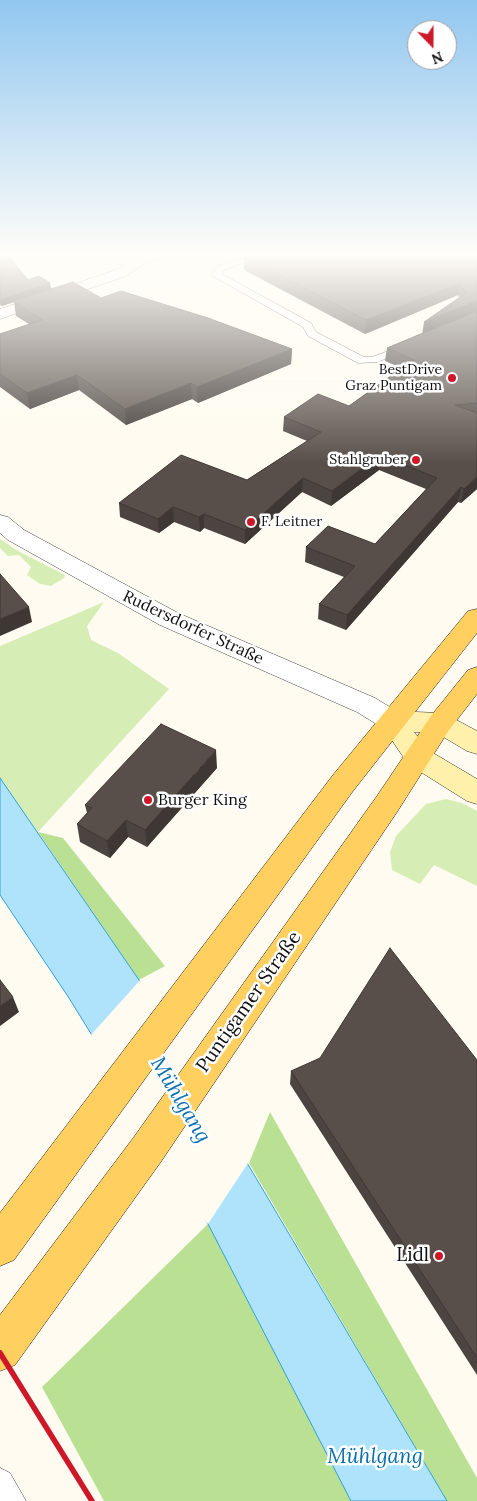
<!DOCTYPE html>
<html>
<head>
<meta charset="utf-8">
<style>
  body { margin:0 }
  #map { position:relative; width:477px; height:1501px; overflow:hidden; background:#fffbf0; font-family:Lora,serif }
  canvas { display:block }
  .north { position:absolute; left:407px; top:20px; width:50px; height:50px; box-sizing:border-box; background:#fff; border:1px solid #9f9f9f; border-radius:50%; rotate:158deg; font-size:14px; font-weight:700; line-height:20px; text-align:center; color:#0f0f0f }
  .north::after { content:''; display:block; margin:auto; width:18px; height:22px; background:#cd182a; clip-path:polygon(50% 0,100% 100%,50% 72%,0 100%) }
</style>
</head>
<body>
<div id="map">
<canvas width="477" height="1501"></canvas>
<div class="north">N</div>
</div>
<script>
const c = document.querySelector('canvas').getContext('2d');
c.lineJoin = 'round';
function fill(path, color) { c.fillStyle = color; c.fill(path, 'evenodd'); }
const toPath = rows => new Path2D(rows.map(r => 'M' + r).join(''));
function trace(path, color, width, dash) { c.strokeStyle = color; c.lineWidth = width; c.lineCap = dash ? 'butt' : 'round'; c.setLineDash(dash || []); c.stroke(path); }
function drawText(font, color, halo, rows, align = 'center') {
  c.font = font + ' Lora,serif'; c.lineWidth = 5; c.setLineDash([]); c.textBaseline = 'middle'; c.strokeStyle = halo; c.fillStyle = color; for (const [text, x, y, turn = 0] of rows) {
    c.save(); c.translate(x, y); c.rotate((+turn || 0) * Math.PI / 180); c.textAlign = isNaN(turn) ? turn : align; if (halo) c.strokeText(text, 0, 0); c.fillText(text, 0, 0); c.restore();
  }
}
fill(toPath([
  [0,539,18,551,65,575,64,578,51,586,40,584,27,575,31,567,19,555,8,556,0,548],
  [104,602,87,626,91,640,118,653,169,689,38,832,0,778,0,646],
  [446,799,462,803,477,811,477,886,434,865,420,884,392,870,390,852,396,836,426,804]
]), '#d6eeb5');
fill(toPath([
  [38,832,63,838,165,966,139,980],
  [270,1112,477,1478,477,1501,447,1501,249,1163],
  [208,1224,335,1468,351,1501,104,1501,42,1387]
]), '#bae193');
const water = toPath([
  [0,778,139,980,447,1501,351,1501,208,1224,69,998,0,895,0,778]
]);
fill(water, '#afe3fc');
trace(water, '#2e9fdb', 1);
fill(toPath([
  [142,978,250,1160,208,1224,197,1211,90,1036]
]), '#fffbf0');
const lane = toPath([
  [255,254,268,254,224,270,222,274,311,323,316,332,364,357,372,357,407,344,412,347,378,362,358,363,308,336,303,327,211,275,218,266,255,254],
  [0,1468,10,1473,26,1501,0,1501,0,1468]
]);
const street = toPath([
  [147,254,168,254,166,257,144,264,126,276,0,319,0,309,116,270,134,258,147,254],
  [0,515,8,517,24,530,178,613,375,698,401,714,405,721,401,728,392,731,383,728,357,712,160,625,8,540,0,533,0,515]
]);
const secondary = toPath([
  [392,711,440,713,449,716,477,731,477,754,467,751,435,732,414,732,428,750,477,779,477,804,467,801,408,764,379,721,383,714,392,711]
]);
const primary = toPath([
  [477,609,477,633,353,791,14,1260,0,1266,0,1213,333,775,468,611,477,609],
  [477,667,477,694,449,730,397,812,160,1163,15,1365,0,1371,0,1315,134,1137,377,796,431,716,468,670,477,667]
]);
trace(lane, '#424242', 1);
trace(street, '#424242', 1);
trace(secondary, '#313131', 1);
trace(primary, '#202020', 1);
fill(lane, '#fff');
fill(street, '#fff');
fill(secondary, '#fff1ab');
fill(primary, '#ffd060');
trace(toPath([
  [0,1353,92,1501]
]), '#cd182a', 5.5);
fill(toPath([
  [0,254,28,280,50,283,51,289,101,298,292,349,291,364,198,403,192,399,126,425,79,390,30,409,0,387,0,334,29,324,16,316,14,302,2,306,0,305],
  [477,254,477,489,461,503,458,502,346,630,318,619,319,604,344,577,305,562,306,547,375,544,426,489,379,470,331,506,302,492,245,544,204,528,200,532,174,522,159,533,120,517,119,503,247,480,307,441,283,431,284,417,349,406,401,368,385,361,387,348,422,333,459,298,458,295,365,334,244,270,244,257],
  [217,768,147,847,128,837,110,858,80,842,77,824,87,813,85,805],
  [477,1060,477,1375,290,1084,291,1071]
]), '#4c4440');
fill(toPath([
  [50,283,51,290,13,301,14,302,2,306,1,300],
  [460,283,458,295,365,334,366,320],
  [477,301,476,313,422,335,424,322],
  [292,349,291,364,198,403,197,387],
  [77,375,79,390,30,409,27,393],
  [191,383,192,399,126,425,125,409],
  [380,455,379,470,331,506,332,491],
  [477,477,477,489,461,503,464,489],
  [303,478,302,492,245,544,245,530],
  [461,487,458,502,346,630,347,615],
  [173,507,174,522,159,533,158,519],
  [204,514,204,528,200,532,199,517],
  [29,607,32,622,0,636,0,619],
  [216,750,217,768,147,847,145,830],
  [126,820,128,837,110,858,107,841],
  [13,997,19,1012,0,1026,0,1006]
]), '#3e3734');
const building = toPath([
  [0,254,7,254,28,280,39,276,50,283,1,300,0,299,0,254],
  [255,254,477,254,477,301,424,322,466,293,460,283,366,320,244,257,255,254],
  [73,282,101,298,121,291,208,318,292,349,197,387,191,383,125,409,77,375,27,393,0,374,0,334,42,320,13,301,73,282],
  [477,311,477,403,455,405,477,413,477,477,464,489,461,487,347,615,319,604,355,566,306,547,328,526,375,544,437,478,380,455,332,491,303,478,245,530,204,514,199,517,173,507,158,519,119,503,181,455,247,480,321,432,284,417,318,394,349,406,414,360,387,348,477,311],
  [0,574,29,607,0,619,0,574],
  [161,724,216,750,145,830,126,820,107,841,77,824,92,808,85,805,161,724],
  [390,948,477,1060,477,1358,291,1071,320,1058,390,948],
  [0,980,13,997,0,1006,0,980]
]);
fill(building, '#584f4a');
trace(building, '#3e3734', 1);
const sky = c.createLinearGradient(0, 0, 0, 464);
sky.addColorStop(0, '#91c7f0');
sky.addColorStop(0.55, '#fffdf8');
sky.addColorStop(1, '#fffdf800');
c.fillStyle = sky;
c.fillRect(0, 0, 477, 464);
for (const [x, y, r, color] of [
  [452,378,5,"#cd182a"],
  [416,460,5,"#cd182a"],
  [251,522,5,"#cd182a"],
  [148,800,5,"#cd182a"],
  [439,1256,5,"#cd182a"]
]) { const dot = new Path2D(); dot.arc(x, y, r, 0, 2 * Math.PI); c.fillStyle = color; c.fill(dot); trace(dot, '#fff', 2); }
drawText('14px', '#0f0f0f', '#fff', [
  ["BestDrive",442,370],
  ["Graz Puntigam",442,386],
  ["Stahlgruber",406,460],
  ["F. Leitner",261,522,"left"]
], 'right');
drawText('16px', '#0f0f0f', '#fff', [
  ["Rudersdorfer Straße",193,628,25]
]);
drawText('16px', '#0f0f0f', '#fff', [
  ["Burger King",158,800]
], 'left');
drawText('19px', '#0f0f0f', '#fff', [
  ["Puntigamer Straße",249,1002,-55]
]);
drawText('19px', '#0f0f0f', '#fff', [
  ["Lidl",429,1256]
], 'right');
drawText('italic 21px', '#0a6fae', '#fff', [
  ["Mühlgang",180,1100,59],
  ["Mühlgang",375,1457]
]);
</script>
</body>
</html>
